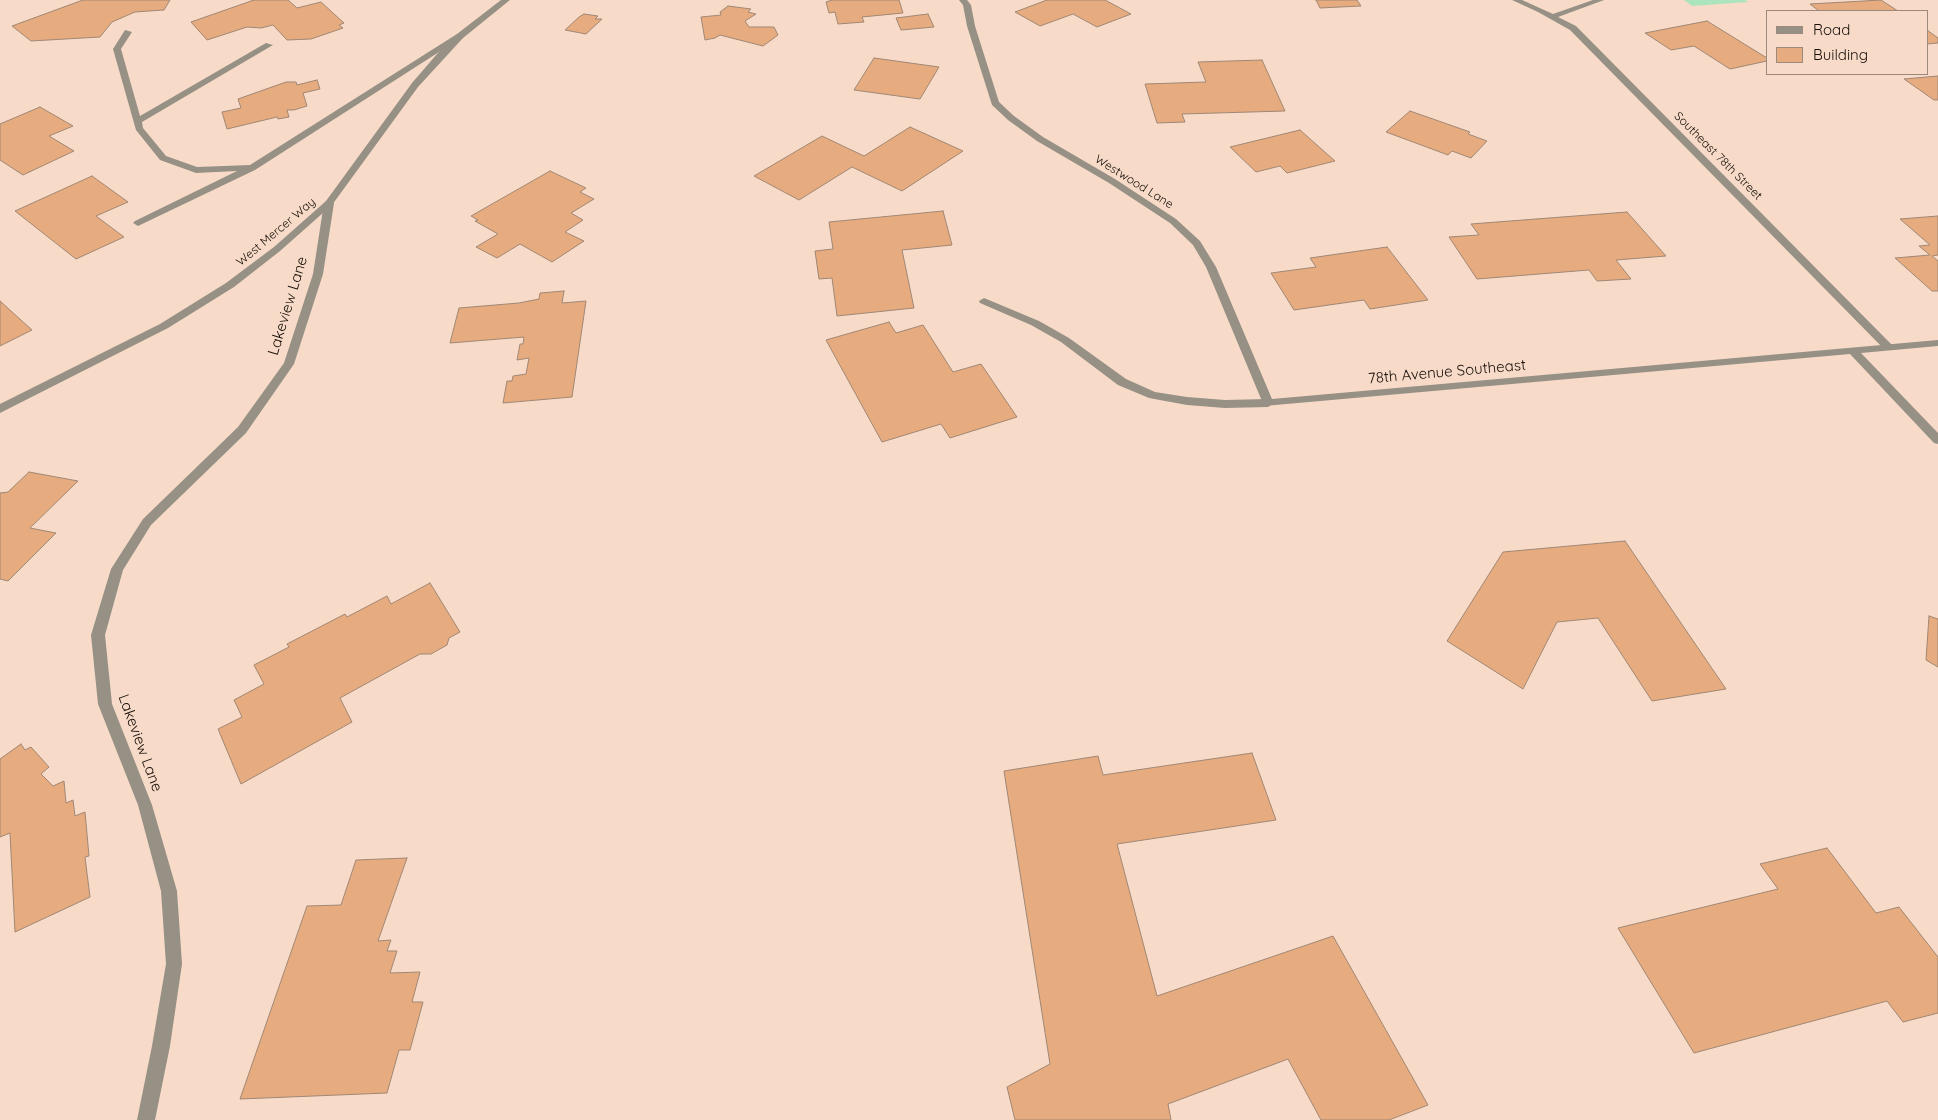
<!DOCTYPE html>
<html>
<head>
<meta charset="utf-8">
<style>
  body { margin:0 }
  #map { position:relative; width:1938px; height:1120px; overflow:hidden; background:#f7dbc8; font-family:Quicksand,sans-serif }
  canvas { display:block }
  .legend { position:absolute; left:1766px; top:10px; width:162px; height:65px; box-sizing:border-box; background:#f7dbc8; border:1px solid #9d897b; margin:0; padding:6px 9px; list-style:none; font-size:15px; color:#170e08 }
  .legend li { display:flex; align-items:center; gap:10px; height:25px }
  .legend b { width:25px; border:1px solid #9d897b }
</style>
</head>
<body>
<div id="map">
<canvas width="1938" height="1120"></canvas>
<ul class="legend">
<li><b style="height:6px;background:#969085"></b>Road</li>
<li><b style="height:14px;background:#e6ab7f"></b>Building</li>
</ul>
</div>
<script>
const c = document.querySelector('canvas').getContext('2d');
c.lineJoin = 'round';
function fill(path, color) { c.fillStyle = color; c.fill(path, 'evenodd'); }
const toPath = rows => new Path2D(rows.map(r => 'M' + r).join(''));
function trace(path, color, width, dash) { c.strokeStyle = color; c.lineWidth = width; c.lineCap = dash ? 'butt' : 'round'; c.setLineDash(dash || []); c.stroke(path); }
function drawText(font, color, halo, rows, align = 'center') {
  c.font = font + ' Quicksand,sans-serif'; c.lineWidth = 4.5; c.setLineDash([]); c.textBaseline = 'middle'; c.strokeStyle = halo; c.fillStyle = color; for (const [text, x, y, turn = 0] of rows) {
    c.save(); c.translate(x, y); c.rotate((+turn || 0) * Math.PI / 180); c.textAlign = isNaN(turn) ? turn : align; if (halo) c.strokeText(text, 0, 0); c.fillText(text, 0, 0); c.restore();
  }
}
fill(toPath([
  [1684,0,1745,0,1748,2,1692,6]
]), '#ace4bd');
const building = toPath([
  [83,0,170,0,164,10,135,12,112,22,100,37,31,41,12,26,83,0],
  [254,0,288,0,297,8,321,2,344,23,339,25,343,28,311,39,287,40,273,25,261,28,247,27,207,40,191,22,254,0],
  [832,0,899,0,903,13,862,17,864,22,838,24,835,12,829,13,826,2,832,0],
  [1047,0,1105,0,1131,14,1097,27,1073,14,1040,26,1015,12,1047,0],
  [1316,0,1357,0,1361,6,1320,8,1316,0],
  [1881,0,1898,11,1819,11,1810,4,1881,0],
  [728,6,751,9,748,12,756,14,745,21,749,27,774,27,778,35,763,46,720,35,715,38,705,40,701,17,721,15,720,12,728,6],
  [584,14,598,16,595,19,602,19,586,34,565,30,579,17,584,14],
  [928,14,934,27,901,30,896,18,928,14],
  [1707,21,1767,58,1767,61,1730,69,1694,46,1671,50,1645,33,1707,21],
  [1927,30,1938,38,1938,43,1927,44,1927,30],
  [874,58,939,67,920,99,854,90,874,58],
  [1262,60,1285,111,1182,114,1185,122,1157,123,1145,84,1206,82,1198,62,1262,60],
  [1938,76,1938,100,1934,100,1904,79,1938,76],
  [317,80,320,89,303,93,307,106,294,110,287,110,289,117,278,119,277,117,227,129,222,112,241,108,238,99,286,82,296,82,297,85,317,80],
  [40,107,73,126,49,136,74,151,23,175,0,160,0,124,40,107],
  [1410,111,1470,132,1468,134,1487,141,1471,158,1452,151,1448,155,1386,132,1410,111],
  [910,127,963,151,902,191,852,167,799,200,754,176,822,136,864,156,910,127],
  [1300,130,1335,161,1287,173,1280,166,1256,172,1230,147,1300,130],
  [550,171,586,188,580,192,594,199,571,213,583,220,565,232,584,241,552,262,520,244,497,258,476,247,498,234,475,221,478,220,471,216,550,171],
  [92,176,128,202,96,216,124,237,76,259,15,211,92,176],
  [943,211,952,245,902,250,914,308,837,316,832,278,819,279,815,251,833,249,829,222,943,211],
  [1627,212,1666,256,1616,260,1631,279,1597,281,1589,270,1477,279,1449,237,1479,235,1471,224,1627,212],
  [1938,216,1938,255,1932,256,1938,261,1938,291,1932,291,1895,258,1930,255,1919,246,1930,245,1900,219,1938,216],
  [1387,247,1428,300,1370,309,1364,300,1294,310,1271,273,1316,267,1310,258,1387,247],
  [564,291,562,303,586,301,572,397,503,403,507,381,512,381,513,376,526,374,529,358,517,360,520,344,523,344,524,337,450,343,459,308,519,303,539,299,540,293,564,291],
  [0,301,32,330,0,346,0,301],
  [889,322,896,333,923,325,953,372,981,364,1017,417,950,438,941,424,882,442,826,340,889,322],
  [29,472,78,481,30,528,56,533,8,581,0,579,0,493,8,492,29,472],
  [1625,541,1726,689,1652,701,1598,618,1557,622,1523,689,1447,641,1503,552,1625,541],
  [430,583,460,632,449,638,447,645,431,654,420,654,340,698,352,722,241,784,218,729,242,717,234,700,264,684,254,665,289,647,287,644,345,614,347,617,387,596,391,604,430,583],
  [1929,616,1938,619,1938,667,1926,660,1929,616],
  [21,744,25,750,31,747,49,767,41,774,53,786,64,781,66,803,73,800,75,816,85,812,89,856,85,857,90,897,15,932,10,833,0,837,0,759,21,744],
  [1252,753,1276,820,1117,844,1157,996,1333,936,1428,1105,1389,1120,1321,1120,1288,1059,1168,1104,1171,1120,1015,1120,1007,1087,1050,1064,1004,771,1098,756,1103,775,1252,753],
  [1827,848,1876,913,1899,907,1938,957,1938,1013,1903,1022,1887,1001,1694,1053,1618,928,1778,889,1760,864,1827,848],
  [407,858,378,941,391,940,387,951,397,951,390,973,420,972,412,1002,423,1002,410,1050,399,1050,387,1093,240,1099,307,906,341,905,356,860,407,858]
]);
fill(building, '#e6ab7f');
trace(building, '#a08775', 1);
fill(toPath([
  [1512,0,1522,0,1553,14,1593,0,1604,0,1558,17,1576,26,1893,346,1894,348,1893,350,1885,350,1570,30,1538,12,1512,0],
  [125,30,132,32,121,49,140,116,266,43,273,45,142,122,143,128,166,156,197,167,250,165,457,34,464,36,255,170,138,226,133,223,135,221,237,171,196,173,160,160,136,130,113,49,125,30],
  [984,298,1039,321,1069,338,1126,379,1155,392,1187,397,1225,400,1268,399,1274,403,1268,407,1225,408,1187,405,1149,398,1118,385,1061,342,1031,325,980,303,979,301,984,298]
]), '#969085');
fill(toPath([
  [959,0,967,0,971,5,975,26,999,102,1014,116,1043,137,1115,179,1176,219,1200,241,1216,267,1272,399,1938,340,1938,346,1861,353,1938,433,1938,444,1934,443,1850,354,1264,406,1206,267,1193,245,1170,223,1109,183,1037,141,1008,120,992,105,967,26,963,5,959,0],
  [329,200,334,203,323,274,294,364,246,433,151,525,123,570,105,635,112,704,152,805,177,891,182,964,170,1046,155,1120,137,1120,152,1046,166,964,161,891,138,805,98,704,91,635,111,569,143,519,238,427,284,363,313,274,324,203,329,200]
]), '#969085');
fill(toPath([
  [501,0,510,0,463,38,418,87,332,205,280,251,234,287,168,328,0,413,0,404,160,324,226,283,274,247,326,201,412,83,437,54,457,34,501,0]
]), '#969085');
drawText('12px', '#170e08', '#f7dbc8', [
  ["Southeast 78th Street",1718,156,45],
  ["Westwood Lane",1134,182,32],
  ["West Mercer Way",276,232,-40]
]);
drawText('15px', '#170e08', '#f7dbc8', [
  ["Lakeview Lane",288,306,-73],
  ["78th Avenue Southeast",1447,372,-5],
  ["Lakeview Lane",140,743,70]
]);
</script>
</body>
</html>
